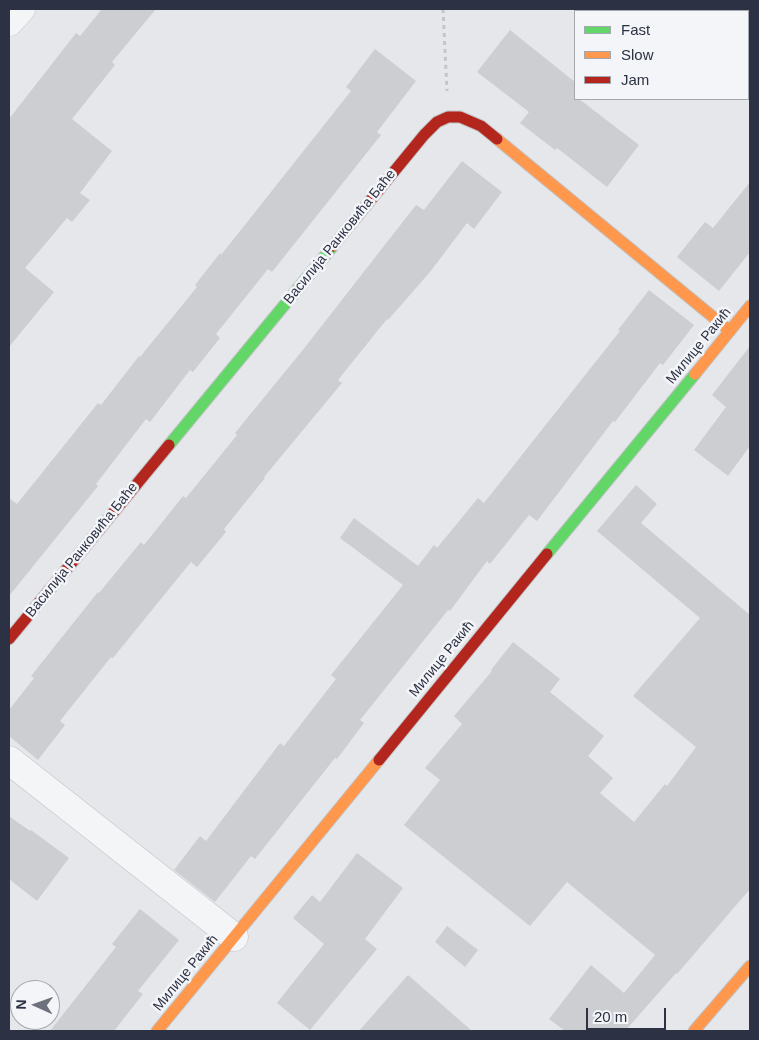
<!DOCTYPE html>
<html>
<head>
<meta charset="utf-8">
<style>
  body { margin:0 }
  #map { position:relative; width:759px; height:1040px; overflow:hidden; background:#e5e7ea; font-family:Arial,sans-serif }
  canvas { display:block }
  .frame { position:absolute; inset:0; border:10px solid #2c3143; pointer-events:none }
  .legend { position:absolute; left:574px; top:10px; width:175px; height:90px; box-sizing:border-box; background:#f3f5f8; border:1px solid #a3a7b0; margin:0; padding:6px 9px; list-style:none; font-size:15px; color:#2c3143 }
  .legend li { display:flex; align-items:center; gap:10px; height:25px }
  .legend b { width:25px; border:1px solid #a3a7b0 }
  .north { position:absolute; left:10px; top:980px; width:50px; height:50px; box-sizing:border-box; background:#f3f5f8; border:1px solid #a3a7b0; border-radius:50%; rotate:272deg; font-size:14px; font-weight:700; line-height:20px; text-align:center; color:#2c3143 }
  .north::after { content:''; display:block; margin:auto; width:18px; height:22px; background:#6d717d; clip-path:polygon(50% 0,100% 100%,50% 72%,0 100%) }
  .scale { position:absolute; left:586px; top:1008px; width:80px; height:22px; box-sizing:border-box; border:2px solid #2c3143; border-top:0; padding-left:6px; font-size:15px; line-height:18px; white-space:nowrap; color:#2c3143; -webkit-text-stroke:4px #f3f5f8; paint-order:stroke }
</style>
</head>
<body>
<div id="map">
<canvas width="759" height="1040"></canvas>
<div class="frame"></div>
<ul class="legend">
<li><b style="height:6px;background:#63d668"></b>Fast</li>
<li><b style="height:6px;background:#ff974d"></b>Slow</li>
<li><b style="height:6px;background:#b3261e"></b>Jam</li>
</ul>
<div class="north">N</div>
<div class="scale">20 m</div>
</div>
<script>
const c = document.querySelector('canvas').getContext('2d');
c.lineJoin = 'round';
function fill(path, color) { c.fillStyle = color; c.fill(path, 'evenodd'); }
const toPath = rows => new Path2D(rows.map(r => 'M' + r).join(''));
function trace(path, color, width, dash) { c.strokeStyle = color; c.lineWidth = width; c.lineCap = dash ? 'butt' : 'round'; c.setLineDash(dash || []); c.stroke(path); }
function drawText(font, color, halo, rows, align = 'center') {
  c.font = font + ' Arial,sans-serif'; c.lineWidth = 5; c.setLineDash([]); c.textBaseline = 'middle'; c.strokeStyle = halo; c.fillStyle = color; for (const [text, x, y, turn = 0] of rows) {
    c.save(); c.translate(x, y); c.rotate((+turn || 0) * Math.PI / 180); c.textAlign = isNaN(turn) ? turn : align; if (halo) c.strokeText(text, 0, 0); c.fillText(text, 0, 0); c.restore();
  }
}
fill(toPath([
  [102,9,156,9,112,62,115,65,72,119,112,151,80,193,90,200,72,222,67,218,25,268,54,292,9,347,9,119,76,33,80,36],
  [510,30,575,82,575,99,579,99,639,145,607,187,557,148,555,150,520,123,529,112,477,72],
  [375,49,416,81,377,132,381,135,272,272,268,269,216,334,220,338,193,372,190,370,150,422,146,419,96,484,98,486,9,596,9,498,17,504,98,403,101,405,139,356,140,357,197,287,195,285,220,253,221,255,351,91,346,87],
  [462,161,502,192,474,229,467,223,430,272,388,320,387,319,338,380,342,383,264,477,265,478,224,529,226,532,197,567,191,562,113,658,111,657,60,721,65,725,38,760,9,736,9,710,34,678,31,676,98,592,99,593,141,542,144,545,183,496,186,498,237,435,235,433,302,351,416,205,424,210],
  [750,182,750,252,719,291,677,257,705,222,713,228],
  [649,290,694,325,663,365,660,363,615,422,613,421,537,521,529,515,490,564,487,561,450,611,448,610,360,720,364,723,337,759,335,758,255,859,251,856,215,902,174,870,200,836,206,841,280,743,284,746,336,679,331,675,403,585,340,538,354,518,418,566,434,545,437,548,478,498,484,503,620,331,618,330],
  [750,346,750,446,728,476,694,450,726,407,712,395],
  [636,485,657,504,641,523,750,615,750,889,677,974,676,973,625,1031,565,1031,549,1019,591,965,624,993,655,955,567,882,530,926,404,825,440,780,425,768,462,724,454,716,492,671,491,670,513,642,560,679,550,692,604,736,588,756,613,778,600,793,634,822,665,784,667,786,696,747,633,696,700,618,597,531],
  [9,816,30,831,31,830,69,858,37,901,9,879],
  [357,853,403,888,365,939,377,949,310,1030,277,1003,324,944,293,918,312,895,320,902],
  [140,909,179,940,138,991,143,994,114,1031,50,1031,116,947,112,944],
  [447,926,478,950,465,967,435,942],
  [408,975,472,1031,359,1031]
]), '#ccced2');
const street = toPath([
  [9,22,21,9],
  [9,760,234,937]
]);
const fast = toPath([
  [169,445,333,246],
  [547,554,695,374]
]);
const slow = toPath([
  [497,139,730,331],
  [695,374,750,306],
  [157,1031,379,760],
  [694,1031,750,966]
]);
const jam = toPath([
  [333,246,424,135,437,122,448,117,460,117,481,126,497,139],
  [9,639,169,445],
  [379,760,547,554]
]);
trace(street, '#c2c4c7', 29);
trace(fast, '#c2c4c7', 13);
trace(slow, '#c2c4c7', 13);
trace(jam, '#c2c4c7', 13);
trace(toPath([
  [443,9,447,91]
]), '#c4c5c9', 3, [4, 4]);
trace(street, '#f4f5f6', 28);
trace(fast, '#63d668', 11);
trace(slow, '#ff974d', 11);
trace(jam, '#b3261e', 11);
drawText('14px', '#2c3143', '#f3f5f8', [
  ["Василија Ранковића Баће",340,237,-51],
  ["Милице Ракић",699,346,-51],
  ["Василија Ранковића Баће",82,550,-51],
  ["Милице Ракић",442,659,-51],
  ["Милице Ракић",186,973,-51]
]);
</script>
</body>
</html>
